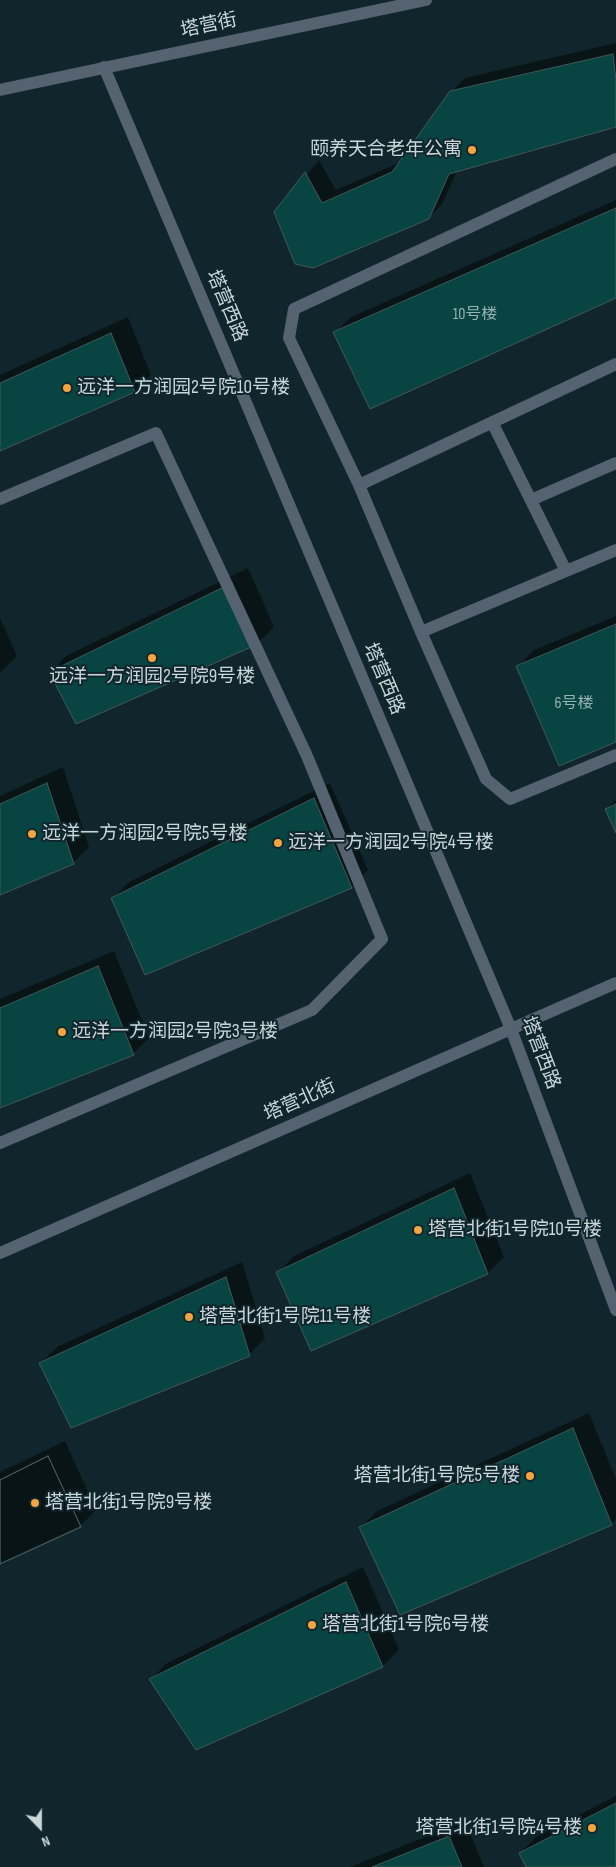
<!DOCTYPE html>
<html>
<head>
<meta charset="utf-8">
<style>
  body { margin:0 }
  #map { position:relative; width:616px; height:1867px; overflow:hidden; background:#11262c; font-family:"Sofia Sans Condensed",sans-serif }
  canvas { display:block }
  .north { position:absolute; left:15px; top:1802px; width:50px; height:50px; -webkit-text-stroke:4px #11262c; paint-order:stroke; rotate:158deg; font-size:14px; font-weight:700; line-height:20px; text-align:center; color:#c9d6da }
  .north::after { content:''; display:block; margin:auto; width:18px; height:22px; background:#c9d6da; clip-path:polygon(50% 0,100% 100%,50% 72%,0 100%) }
</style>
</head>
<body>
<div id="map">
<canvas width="616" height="1867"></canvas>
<div class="north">N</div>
</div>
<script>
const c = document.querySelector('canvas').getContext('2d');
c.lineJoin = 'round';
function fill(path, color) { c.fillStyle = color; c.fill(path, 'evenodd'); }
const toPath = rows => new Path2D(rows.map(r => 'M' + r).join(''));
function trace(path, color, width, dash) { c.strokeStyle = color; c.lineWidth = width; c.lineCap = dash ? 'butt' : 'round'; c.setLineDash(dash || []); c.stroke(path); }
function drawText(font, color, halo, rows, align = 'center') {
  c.font = font + ' "Sofia Sans Condensed","Noto Sans SC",sans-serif'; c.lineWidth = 4; c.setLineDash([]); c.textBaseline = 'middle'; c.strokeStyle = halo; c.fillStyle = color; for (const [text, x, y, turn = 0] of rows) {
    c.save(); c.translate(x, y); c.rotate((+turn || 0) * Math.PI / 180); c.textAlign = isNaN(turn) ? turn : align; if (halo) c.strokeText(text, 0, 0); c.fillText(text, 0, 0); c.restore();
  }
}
fill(toPath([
  [616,43,616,126,457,171,442,204,428,218,276,212,319,160,336,190,401,162,451,92,465,78],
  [616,200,616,297,335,333,351,317],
  [128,317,151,375,135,391,0,449,0,375],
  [248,568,274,627,258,643,50,673,66,656],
  [616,616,616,740,518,667,534,650],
  [0,618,17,656,0,673],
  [63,767,89,847,73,863,0,893,0,796],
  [330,783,368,870,351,887,146,974,113,898,129,882],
  [616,800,616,830,606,809],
  [114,951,149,1038,133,1054,0,1106,0,999],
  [470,1173,504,1257,488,1273,311,1350,278,1273,294,1256],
  [242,1262,265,1338,249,1355,41,1363,57,1347],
  [589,1413,616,1479,616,1519,611,1524,361,1527,377,1511],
  [65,1441,96,1510,80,1526,0,1563,0,1472],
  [363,1567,399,1650,383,1666,196,1749,151,1679,167,1663],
  [616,1796,616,1867,528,1867,520,1853,536,1837],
  [465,1821,484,1867,350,1867]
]), '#0007');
const building = toPath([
  [613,54,616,81,616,127,449,174,429,219,313,268,295,264,274,212,305,172,322,203,392,172,450,91,613,54],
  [616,208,616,298,370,409,333,332,616,208],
  [111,333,135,392,0,451,0,383,111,333],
  [232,583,258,644,76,724,49,672,232,583],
  [616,624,616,742,559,766,516,666,616,624],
  [47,783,74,864,0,895,0,804,47,783],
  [314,798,352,888,145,975,111,898,314,798],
  [616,804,616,833,605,809,616,804],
  [98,966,134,1055,0,1108,0,1008,98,966],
  [454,1188,488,1274,311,1351,276,1272,454,1188],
  [226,1277,250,1356,71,1428,39,1363,226,1277],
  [573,1428,612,1525,400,1615,359,1527,573,1428],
  [48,1456,81,1527,0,1564,0,1480,48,1456],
  [48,1456,81,1527,0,1564,0,1480,48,1456],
  [346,1582,383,1667,196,1750,149,1679,346,1582],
  [616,1803,616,1867,526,1867,519,1853,616,1803],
  [449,1836,462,1867,372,1867,449,1836]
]);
fill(building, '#084542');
trace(building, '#415957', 1);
trace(toPath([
  [104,67,511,1029,616,1310],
  [0,90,426,0],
  [492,422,566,571],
  [359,485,289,338,294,309,616,159],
  [0,499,156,433,307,756,382,939,312,1010,0,1143],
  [531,500,616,463],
  [616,550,421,632,486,779,510,799,616,755],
  [421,632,359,485,616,364],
  [0,1253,616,983]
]), '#55626f', 12);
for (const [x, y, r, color] of [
  [472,150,5,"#f2a540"],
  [67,388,5,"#f2a540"],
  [152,658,5,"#f2a540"],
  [32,834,5,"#f2a540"],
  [278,843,5,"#f2a540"],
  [62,1032,5,"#f2a540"],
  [418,1230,5,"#f2a540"],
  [189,1317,5,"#f2a540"],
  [530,1476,5,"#f2a540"],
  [35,1503,5,"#f2a540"],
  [312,1625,5,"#f2a540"],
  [592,1828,5,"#f2a540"]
]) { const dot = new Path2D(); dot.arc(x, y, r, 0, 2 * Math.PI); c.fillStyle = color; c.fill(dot); trace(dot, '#11262c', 2); }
drawText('16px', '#99b2b4', null, [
  ["10号楼",475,315],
  ["6号楼",574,704]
]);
drawText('19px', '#c9d6da', '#11262c', [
  ["塔营街",209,26,-12],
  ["塔营西路",226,306,67],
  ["塔营西路",383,679,67],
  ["塔营西路",540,1053,69],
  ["塔营北街",300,1101,-24]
]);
drawText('19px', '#c9d6da', '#11262c', [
  ["颐养天合老年公寓",462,150,"right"],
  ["远洋一方润园2号院10号楼",77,388],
  ["远洋一方润园2号院9号楼",152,677,"center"],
  ["远洋一方润园2号院5号楼",42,834],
  ["远洋一方润园2号院4号楼",288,843],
  ["远洋一方润园2号院3号楼",72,1032],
  ["塔营北街1号院10号楼",428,1230],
  ["塔营北街1号院11号楼",199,1317],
  ["塔营北街1号院5号楼",520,1476,"right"],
  ["塔营北街1号院9号楼",45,1503],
  ["塔营北街1号院6号楼",322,1625],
  ["塔营北街1号院4号楼",582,1828,"right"]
], 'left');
</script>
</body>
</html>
